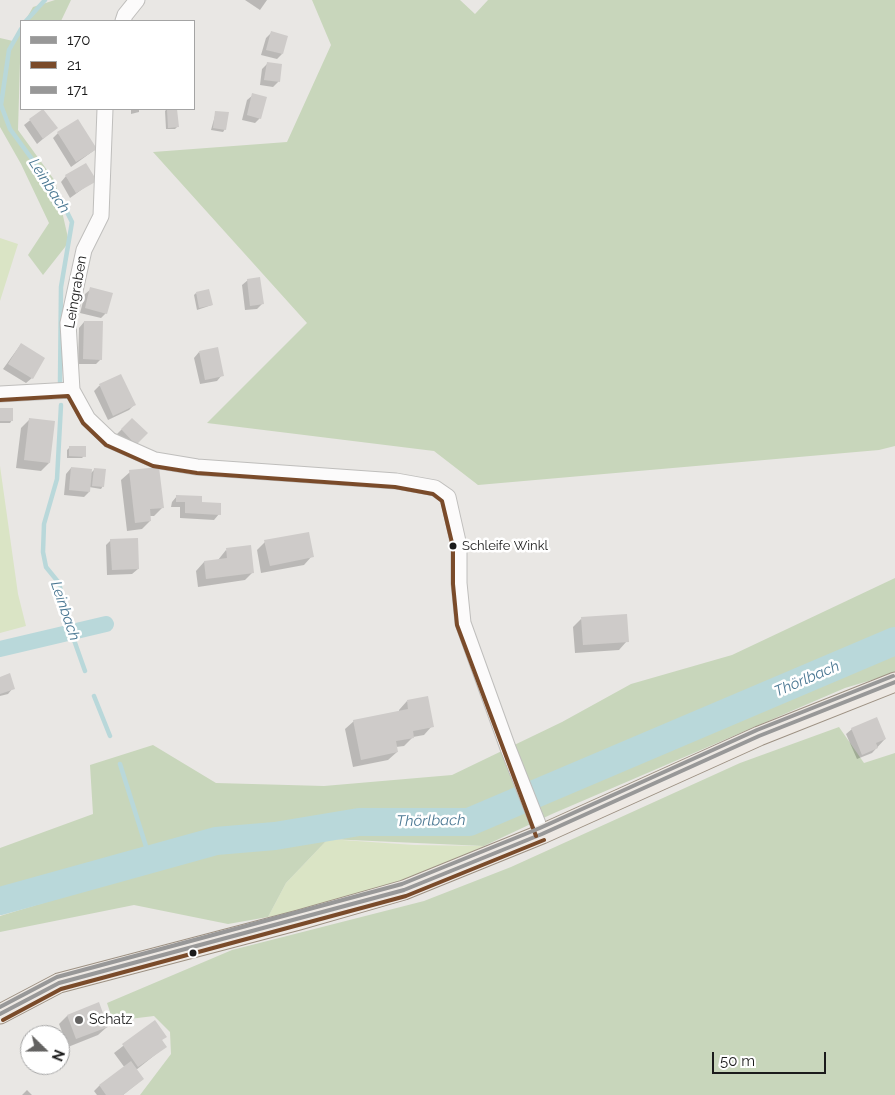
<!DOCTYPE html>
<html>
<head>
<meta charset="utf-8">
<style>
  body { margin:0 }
  #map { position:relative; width:895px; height:1095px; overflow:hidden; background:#e9e7e4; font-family:Raleway,sans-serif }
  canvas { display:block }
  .legend { position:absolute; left:20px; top:20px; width:175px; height:90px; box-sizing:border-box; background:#fff; border:1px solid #a4a4a4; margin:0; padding:6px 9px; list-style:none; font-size:15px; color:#1b1b1b }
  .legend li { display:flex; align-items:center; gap:10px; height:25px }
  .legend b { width:25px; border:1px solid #a4a4a4 }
  .north { position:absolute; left:20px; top:1025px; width:50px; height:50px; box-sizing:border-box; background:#fff; border:1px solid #a4a4a4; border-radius:50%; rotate:112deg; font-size:14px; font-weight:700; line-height:20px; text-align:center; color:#1b1b1b }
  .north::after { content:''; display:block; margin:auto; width:18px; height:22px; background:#636261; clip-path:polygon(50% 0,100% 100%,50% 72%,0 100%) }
  .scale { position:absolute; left:712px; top:1052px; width:114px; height:22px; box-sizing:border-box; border:2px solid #1b1b1b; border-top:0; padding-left:6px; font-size:15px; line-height:18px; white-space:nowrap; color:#1b1b1b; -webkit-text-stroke:4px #fff; paint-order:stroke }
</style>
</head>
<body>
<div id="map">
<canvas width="895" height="1095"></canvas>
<ul class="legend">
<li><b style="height:6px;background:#989898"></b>170</li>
<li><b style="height:6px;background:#7a4b2a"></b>21</li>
<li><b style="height:6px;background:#989898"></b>171</li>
</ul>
<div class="north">N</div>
<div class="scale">50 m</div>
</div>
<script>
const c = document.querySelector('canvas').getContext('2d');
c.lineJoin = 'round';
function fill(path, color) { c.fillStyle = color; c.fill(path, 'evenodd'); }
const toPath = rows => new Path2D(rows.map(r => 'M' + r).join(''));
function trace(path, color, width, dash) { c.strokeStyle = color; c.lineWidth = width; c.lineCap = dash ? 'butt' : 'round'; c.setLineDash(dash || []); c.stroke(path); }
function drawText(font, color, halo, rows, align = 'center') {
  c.font = font + ' Raleway,sans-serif'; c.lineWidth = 5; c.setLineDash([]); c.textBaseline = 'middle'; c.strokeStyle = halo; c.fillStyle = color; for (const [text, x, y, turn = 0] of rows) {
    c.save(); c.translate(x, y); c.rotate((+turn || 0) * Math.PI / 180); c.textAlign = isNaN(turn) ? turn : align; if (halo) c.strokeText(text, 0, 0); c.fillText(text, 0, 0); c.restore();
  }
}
fill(toPath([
  [0,238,18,244,0,301],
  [0,466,18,594,26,626,0,633],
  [328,839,414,845,484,846,419,877,336,903,268,917,286,883]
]), '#dae4c5');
fill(toPath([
  [55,0,71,0,61,21,25,21,33,7],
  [312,0,460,0,475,14,488,0,895,0,895,446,879,450,478,485,434,451,207,423,307,323,153,152,287,142,331,45],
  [21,28,18,130,55,181,69,242,43,275,28,255,49,223,21,164,0,127,0,38,13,41],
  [895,578,895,630,463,815,354,810,212,833,112,858,0,894,0,848,93,814,90,765,153,745,216,783,324,786,452,775,562,722,631,684,732,655],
  [895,651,895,673,845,688,552,814,484,846,328,839,286,883,268,917,228,924,134,905,0,932,0,916,181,861,320,834,471,827],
  [839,727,864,763,895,753,895,1095,140,1095,171,1054,170,1032,154,1016,113,1021,107,1003,232,950,424,901,511,867,740,763]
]), '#c8d6bb');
fill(toPath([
  [245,0,267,0,260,10],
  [271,33,282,54,277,59,261,55,266,38],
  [267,64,279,81,273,87,260,85,262,69],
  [253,95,260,118,255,123,242,120,247,100],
  [131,109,139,109,139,112,131,114],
  [167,109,176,109,178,126,175,129,166,129,165,111],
  [43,110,56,128,37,144,24,125],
  [216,112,225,129,223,132,211,130],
  [58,133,96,149,71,167,53,138],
  [66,176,95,180,70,198,61,182],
  [248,280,262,304,257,309,245,310,242,285],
  [91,289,106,313,101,318,80,313,85,294],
  [196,293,212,305,197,310,194,295],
  [84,322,101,359,96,364,78,364,79,328],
  [21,344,32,378,26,383,3,369],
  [199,352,222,375,217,381,200,384,194,358],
  [120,376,134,405,129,410,108,420,94,391,99,386],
  [0,410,12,420,10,423,0,423],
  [132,419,146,433,130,449,116,435],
  [29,420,49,463,41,471,16,468,21,428],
  [70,447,84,456,82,458,67,458,67,450],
  [71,468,91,473,95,469,103,486,101,489,89,487,89,492,84,497,64,495,66,474],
  [130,472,163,507,154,516,150,516,150,521,142,529,127,531,121,480],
  [177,496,201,503,219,514,214,520,180,518,180,507,171,507,172,502],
  [111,540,138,569,132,574,107,575,106,545],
  [265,542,312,556,304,565,261,573,257,550],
  [226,550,253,572,245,580,198,587,196,571,204,562,218,560],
  [581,619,627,641,619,650,575,653,573,627],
  [0,678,13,688,8,694,0,696],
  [407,701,432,726,424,735,413,737,404,746,396,747,397,752,388,760,353,767,345,729,354,721,399,712,399,710],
  [852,729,885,739,872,753,857,759,846,734],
  [98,1004,107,1027,98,1035,68,1047,59,1024,67,1016],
  [154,1022,165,1047,136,1070,143,1079,123,1095,97,1095,94,1091,99,1086,125,1068,114,1053],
  [27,1090,32,1095,22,1095]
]), '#0003');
trace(toPath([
  [26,21,45,0],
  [21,29,9,50,1,105,10,129,59,196,72,222,61,287,60,382],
  [61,405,57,479,44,524,43,552,46,567,59,583,69,626,85,671],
  [94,696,110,736],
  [120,764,150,859]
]), '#b9d8da', 4.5);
trace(toPath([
  [0,649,106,624]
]), '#b9d8da', 16);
trace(toPath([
  [0,901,216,841,275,836,359,822,469,822,895,641]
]), '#b9d8da', 28);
fill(toPath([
  [271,31,288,36,283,54,266,50],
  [267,62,282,64,280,82,264,80],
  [252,93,267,97,261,119,247,115],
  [43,109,58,128,43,139,29,119],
  [167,109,177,109,179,127,168,128],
  [215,111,229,112,226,130,213,128],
  [78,119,97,149,76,162,57,132],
  [86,163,97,181,76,193,65,175],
  [260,277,264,304,250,306,247,279],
  [90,287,113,293,107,314,85,308],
  [209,289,213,305,199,308,196,292],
  [84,321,103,321,102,360,83,359],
  [21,343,45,358,33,379,8,364],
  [218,347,224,376,205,380,199,351],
  [121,374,136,405,113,416,99,384],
  [0,408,13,408,13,421,0,421],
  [29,418,55,421,50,463,24,460],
  [132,418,148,433,136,445,121,429],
  [69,446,86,446,86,457,69,456],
  [71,467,92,469,90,492,69,490],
  [159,467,164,508,150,509,151,521,135,523,129,470],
  [94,468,106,469,104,487,92,486],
  [176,495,202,496,202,502,221,503,221,515,185,513,185,502,176,502],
  [309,532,314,557,270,566,264,540],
  [138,538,139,569,112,570,110,539],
  [251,545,254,573,206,579,204,561,227,558,226,548],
  [627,614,629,642,583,645,581,617],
  [10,673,15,689,0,694,0,677],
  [428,696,434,727,413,731,414,738,396,741,398,752,361,760,353,720,408,709,407,700],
  [877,717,886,739,876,743,878,748,862,755,851,728],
  [99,1002,108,1027,76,1039,67,1015],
  [155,1020,167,1037,162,1040,167,1047,138,1067,122,1044],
  [131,1061,144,1079,123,1095,106,1095,99,1085]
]), '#cecbc9');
const minor = toPath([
  [123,21,125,15,137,0],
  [72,390,68,323,84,250,101,216,105,109],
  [0,394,72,390,88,419,110,440,155,460,197,467,396,481,435,488,448,497,459,546,459,583,463,623,508,748,542,834]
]);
const major = toPath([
  [0,1014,59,983,299,920,404,890,542,834,759,736,895,682]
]);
trace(minor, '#bfbebc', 17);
trace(major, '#9d9183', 21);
trace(minor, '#fcfbfb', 15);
trace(major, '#eee9e4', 19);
trace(toPath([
  [0,1014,59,983,404,890,542,834,759,736,895,682]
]), '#989898', 4);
trace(toPath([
  [0,400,68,396,83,423,106,445,153,466,197,473,395,487,433,494,442,501,453,547,453,584,457,625,536,836],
  [3,1020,61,989,406,896,544,840]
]), '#7a4b2a', 4);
trace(toPath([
  [0,1007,57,977,402,884,540,828,757,730,893,676]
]), '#989898', 4);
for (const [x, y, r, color] of [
  [453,546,4.5,"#1b1b1b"],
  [193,953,4.5,"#1b1b1b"],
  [79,1020,5,"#636261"]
]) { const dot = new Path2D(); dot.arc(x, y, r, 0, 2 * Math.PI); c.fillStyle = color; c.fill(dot); trace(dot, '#fff', 2); }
drawText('13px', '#1b1b1b', '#fff', [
  ["Schleife Winkl",462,546]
], 'left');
drawText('14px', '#1b1b1b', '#fff', [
  ["Leingraben",76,292,-80]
]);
drawText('14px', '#1b1b1b', '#fff', [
  ["Schatz",89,1020]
], 'left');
drawText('italic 15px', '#4b7893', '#fff', [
  ["Leinbach",49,186,57],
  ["Leinbach",65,611,71],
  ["Thörlbach",807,679,-23],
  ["Thörlbach",431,821,-1]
]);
</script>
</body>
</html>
